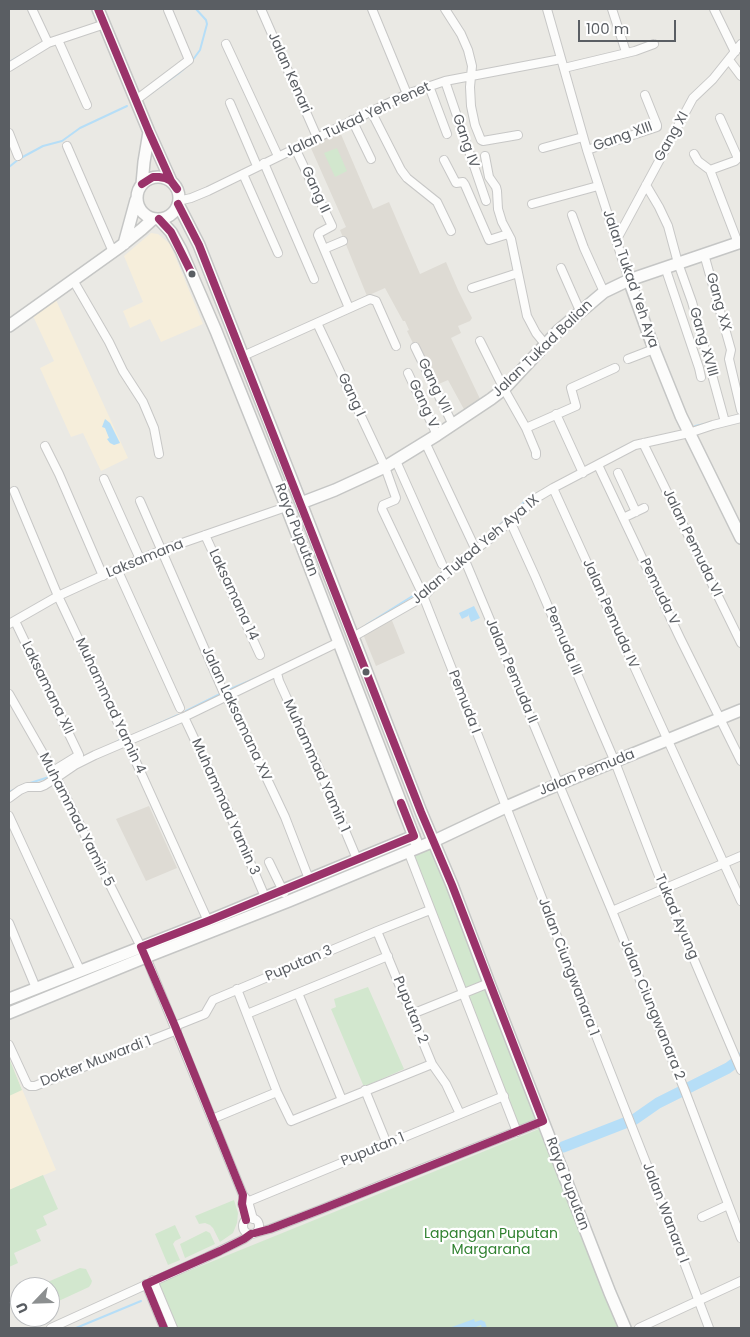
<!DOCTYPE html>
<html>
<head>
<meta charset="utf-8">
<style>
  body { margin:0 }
  #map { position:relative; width:750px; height:1337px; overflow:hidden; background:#eae9e4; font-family:Poppins,sans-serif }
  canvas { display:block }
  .frame { position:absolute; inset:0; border:10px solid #5a5e63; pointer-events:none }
  .north { position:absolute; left:10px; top:1277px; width:50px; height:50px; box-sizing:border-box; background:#fff; border:1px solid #bdbfc1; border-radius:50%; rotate:246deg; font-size:14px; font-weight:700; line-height:20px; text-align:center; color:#5a5e63 }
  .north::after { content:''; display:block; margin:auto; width:18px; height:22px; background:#8c8f90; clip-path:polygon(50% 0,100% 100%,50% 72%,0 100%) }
  .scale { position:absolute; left:578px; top:20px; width:98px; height:22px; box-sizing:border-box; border:2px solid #5a5e63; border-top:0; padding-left:6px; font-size:15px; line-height:18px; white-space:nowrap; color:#5a5e63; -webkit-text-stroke:4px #fff; paint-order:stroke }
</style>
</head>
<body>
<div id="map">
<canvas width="750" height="1337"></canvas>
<div class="frame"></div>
<div class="north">U</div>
<div class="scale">100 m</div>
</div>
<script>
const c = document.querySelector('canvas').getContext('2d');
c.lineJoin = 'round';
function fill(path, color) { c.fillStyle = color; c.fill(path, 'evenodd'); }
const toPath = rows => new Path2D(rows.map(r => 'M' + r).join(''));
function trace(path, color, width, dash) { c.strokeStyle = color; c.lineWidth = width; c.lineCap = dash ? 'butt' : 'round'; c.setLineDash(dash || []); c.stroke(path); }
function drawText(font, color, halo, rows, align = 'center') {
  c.font = font + ' Poppins,sans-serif'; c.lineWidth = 4.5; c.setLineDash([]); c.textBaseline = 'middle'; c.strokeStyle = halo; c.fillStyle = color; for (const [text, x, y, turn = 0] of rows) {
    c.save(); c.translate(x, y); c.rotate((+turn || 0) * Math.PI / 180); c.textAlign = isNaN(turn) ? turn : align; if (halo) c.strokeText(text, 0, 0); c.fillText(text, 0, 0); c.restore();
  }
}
fill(toPath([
  [151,233,158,234,170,244,203,324,161,342,150,319,130,328,123,311,143,302,124,256],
  [56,300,128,458,101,471,83,433,71,437,40,368,54,361,33,316],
  [9,1058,56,1170,9,1190]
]), '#f6eedb');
fill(toPath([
  [340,132,373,209,389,202,420,274,446,262,458,290,472,318,470,321,458,326,461,333,451,338,481,401,466,413,448,380,434,386,407,331,409,330,405,321,403,321,385,288,367,296,340,230,346,227,310,146],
  [391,618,405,653,376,666,363,634],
  [149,806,177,868,146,881,116,819]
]), '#dedbd4');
fill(toPath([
  [337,148,347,171,335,177,324,153],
  [433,843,541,1122,518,1131,409,853],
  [368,987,404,1069,364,1087,331,1009,336,1007,334,999],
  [9,1058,22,1090,9,1096],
  [539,1129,618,1328,178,1328,159,1283],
  [43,1175,58,1209,43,1216,47,1225,36,1230,41,1241,14,1253,18,1263,9,1267,9,1190],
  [234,1200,238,1213,237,1223,233,1233,220,1242,213,1228,210,1225,205,1223,199,1224,195,1216],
  [175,1225,181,1238,175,1241,173,1244,180,1260,168,1265,155,1234],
  [206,1231,210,1233,215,1244,185,1258,180,1244],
  [80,1268,86,1269,92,1281,91,1284,89,1287,50,1305,50,1287,36,1287]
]), '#d2e7ce');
fill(toPath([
  [105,419,110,423,120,443,114,445,110,443,107,439,109,438,105,428,102,427],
  [474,606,480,618,471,622,468,614,468,616,462,619,459,613],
  [474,1319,475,1322,481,1320,485,1322,487,1328,490,1327,491,1328,482,1328,481,1325,473,1328,449,1328]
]), '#b6def7');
trace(toPath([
  [22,55,37,46],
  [11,61,18,57],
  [192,61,200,50,207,24,206,20,196,9],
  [143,99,179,73,187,66],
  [9,167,19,159,43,146,62,141,80,128,127,106],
  [695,426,705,424],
  [621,448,630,444],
  [515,512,525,501,534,496],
  [478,543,490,532,507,519],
  [423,589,446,569],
  [366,625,419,592],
  [228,690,261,676],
  [186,711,220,694],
  [136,734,178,715],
  [115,743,121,739],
  [27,784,49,777],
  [9,792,16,789],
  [76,1328,141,1301]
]), '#b6def7', 2);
trace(toPath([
  [563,1147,635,1119,658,1103,728,1068,741,1058]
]), '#b6def7', 11);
const street = toPath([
  [32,9,48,43],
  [261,9,317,137],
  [372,9,407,94],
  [445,9,461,34,468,50,472,66,470,87,471,106,475,125,481,140,483,141,518,135],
  [547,9,587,150,629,280],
  [612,9,626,52],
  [714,9,735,52],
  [58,40,87,105],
  [226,44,278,156],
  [729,60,741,76],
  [9,67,48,43,105,24],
  [564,68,635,51,654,44],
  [445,81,486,201],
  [429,86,447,134],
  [136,100,189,60,168,10],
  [230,103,257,166],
  [371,111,401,170,407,178,437,202,451,231],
  [352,120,371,159],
  [9,133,18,156],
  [67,146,113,252],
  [295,148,332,226,319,233,318,235,349,308],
  [543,148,583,137],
  [587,150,657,127,657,125,645,95],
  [694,154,698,161,710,170],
  [485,156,489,177,496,187,497,191,498,209,502,222,511,239,527,316,536,333,545,344],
  [444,160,456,183,463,182,465,185,489,240,508,234],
  [264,163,314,279],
  [710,170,738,243],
  [710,170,735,161,737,159,737,156,720,118],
  [243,174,278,253],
  [646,185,659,207,668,226,678,263,692,302,725,422],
  [178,201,191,198,208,191,407,94,445,81,561,59],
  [532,204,598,186],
  [572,215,584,248,604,292],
  [617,239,693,98,713,79,741,44],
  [324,249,343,241],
  [704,254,731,350,729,359,741,410],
  [665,267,699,368,701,377],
  [561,268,580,311],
  [73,280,109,342,123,371,143,402,154,428,159,454],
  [472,288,518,273],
  [317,323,385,467,396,498,395,500,383,505,382,509,422,593,654,1183,709,1328],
  [480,341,504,389,526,428,536,452,536,455],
  [415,347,453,425],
  [243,356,370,299,376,301,396,346],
  [628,359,654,349],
  [408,373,437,435],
  [556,414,583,473],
  [526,428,576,406,571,388,615,368],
  [425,442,474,546],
  [643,443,741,643],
  [45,446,59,474,103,576],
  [396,461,442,564],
  [598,465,680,638,741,761],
  [618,473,636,512],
  [104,479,140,559],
  [553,488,741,901],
  [14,491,58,596,127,742,208,921],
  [140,501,226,698,232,705,285,817,309,879],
  [623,518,644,508],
  [510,521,535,576,615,762,664,889,741,1070],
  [205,535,260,655],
  [464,558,612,911,685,1091,741,1238],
  [117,569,180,708],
  [15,621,79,755,53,771],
  [9,624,58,596,117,569,162,550,286,507],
  [353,637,423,597,437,582,464,558,491,538,538,497,553,488,635,445,689,433,713,425,741,418],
  [277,673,279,681,320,771,357,859],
  [9,694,53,771,146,957,243,1195,248,1201,253,1219],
  [184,717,226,806,265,897],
  [9,798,20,790,27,787,40,787,45,785,56,778,75,765,95,755,184,717,339,642],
  [9,816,80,970],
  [408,851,517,1132],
  [269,862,284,893],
  [612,911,741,856],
  [9,923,36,988],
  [377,931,432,1064,446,1084,460,1114],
  [237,989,277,1092,291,1121,432,1064],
  [298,993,342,1100],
  [247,1014,388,956],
  [412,1014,489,983],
  [175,1026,205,1014,213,1000,377,931,430,910],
  [9,1045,27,1084,30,1086,35,1086,177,1030],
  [365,1090,387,1144],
  [212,1119,277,1092],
  [242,1204,504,1096],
  [702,1217,728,1205],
  '243 1226a8 8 0 1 1 16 0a8 8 0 1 1-16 0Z',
  [255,1233,270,1229,322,1209,401,1177,543,1121],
  [153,1280,173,1328],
  [146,1284,164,1328],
  [51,1328,207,1257,244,1239,251,1234],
  [639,1328,741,1281]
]);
const secondary = toPath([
  [98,9,149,132,171,181],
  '137 198a21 21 0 1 1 42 0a21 21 0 1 1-42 0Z',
  [142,184,144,162,149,132],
  [178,204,199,245,301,503,421,812,452,885,489,983,610,1293,625,1328],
  [159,219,171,232,181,250,216,331,285,503,418,847],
  [124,244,136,200],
  [629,280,654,349,681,416,741,538],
  [9,326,121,246,142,229,153,219],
  [301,503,335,490,385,467,437,435,491,399,504,389,559,330,604,292,629,280,741,242],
  [9,999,208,921,414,836],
  [9,1013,146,957,289,901,434,841,506,807,559,784,741,710]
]);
trace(street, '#c7c7c6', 10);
trace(secondary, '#c5c6c5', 14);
trace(street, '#fcfcfb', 8);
trace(secondary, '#fcfcfb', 11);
trace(toPath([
  [98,9,149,132,171,181],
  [142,184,153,177,159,177,165,178,171,181,177,189],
  [178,204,199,245,421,812,452,885,543,1121,322,1209,270,1229,255,1233],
  [159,219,171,232,192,274],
  [246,1220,242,1204,243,1195,175,1026,141,947,208,921,414,836,401,803],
  [164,1328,146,1284,220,1251,244,1239,251,1234]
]), '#9a336a', 8);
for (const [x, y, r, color] of [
  [192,274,4.5,"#5a5e63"],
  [366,672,4.5,"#5a5e63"]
]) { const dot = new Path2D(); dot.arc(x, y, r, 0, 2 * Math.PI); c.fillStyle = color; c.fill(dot); trace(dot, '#fff', 2); }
drawText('14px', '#5a5e63', '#fff', [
  ["Jalan Kenari",289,73,66],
  ["Jalan Tukad Yeh Penet",358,120,-25],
  ["Gang XIII",623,137,-20],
  ["Gang XI",672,137,-61],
  ["Gang IV",465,141,71],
  ["Gang II",315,190,65],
  ["Jalan Tukad Yeh Aya",630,279,71],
  ["Gang XX",718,302,74],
  ["Gang XVIII",703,342,74],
  ["Jalan Tukad Balian",543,349,-44],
  ["Gang VII",434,386,64],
  ["Gang I",351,395,65],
  ["Gang V",423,404,65],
  ["Raya Puputan",296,530,69],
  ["Jalan Pemuda VI",692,543,64],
  ["Jalan Tukad Yeh Aya IX",476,550,-40],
  ["Laksamana",145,559,-22],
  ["Pemuda V",659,592,64],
  ["Laksamana 14",233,595,65],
  ["Jalan Pemuda IV",610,614,66],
  ["Pemuda III",563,641,67],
  ["Jalan Pemuda II",511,671,67],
  ["Laksamana XII",47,688,64],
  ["Pemuda I",464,702,69],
  ["Muhammad Yamin 4",110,706,65],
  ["Jalan Laksamana XV",236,714,65],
  ["Muhammad Yamin 1",316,766,66],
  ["Jalan Pemuda",587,773,-22],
  ["Muhammad Yamin 3",225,807,66],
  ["Muhammad Yamin 5",76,820,63],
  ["Tukad Ayung",676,917,67],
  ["Puputan 3",299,964,-23],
  ["Jalan Ciungwanara 1",568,967,69],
  ["Puputan 2",410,1010,68],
  ["Jalan Ciungwanara 2",652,1010,68],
  ["Dokter Muwardi 1",96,1062,-21],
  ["Puputan 1",373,1150,-22],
  ["Raya Puputan",567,1184,69],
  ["Jalan Wanara I",665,1213,69]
]);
drawText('14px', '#318231', '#fff', [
  ["Lapangan Puputan",491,1234],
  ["Margarana",491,1250]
]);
</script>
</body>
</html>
